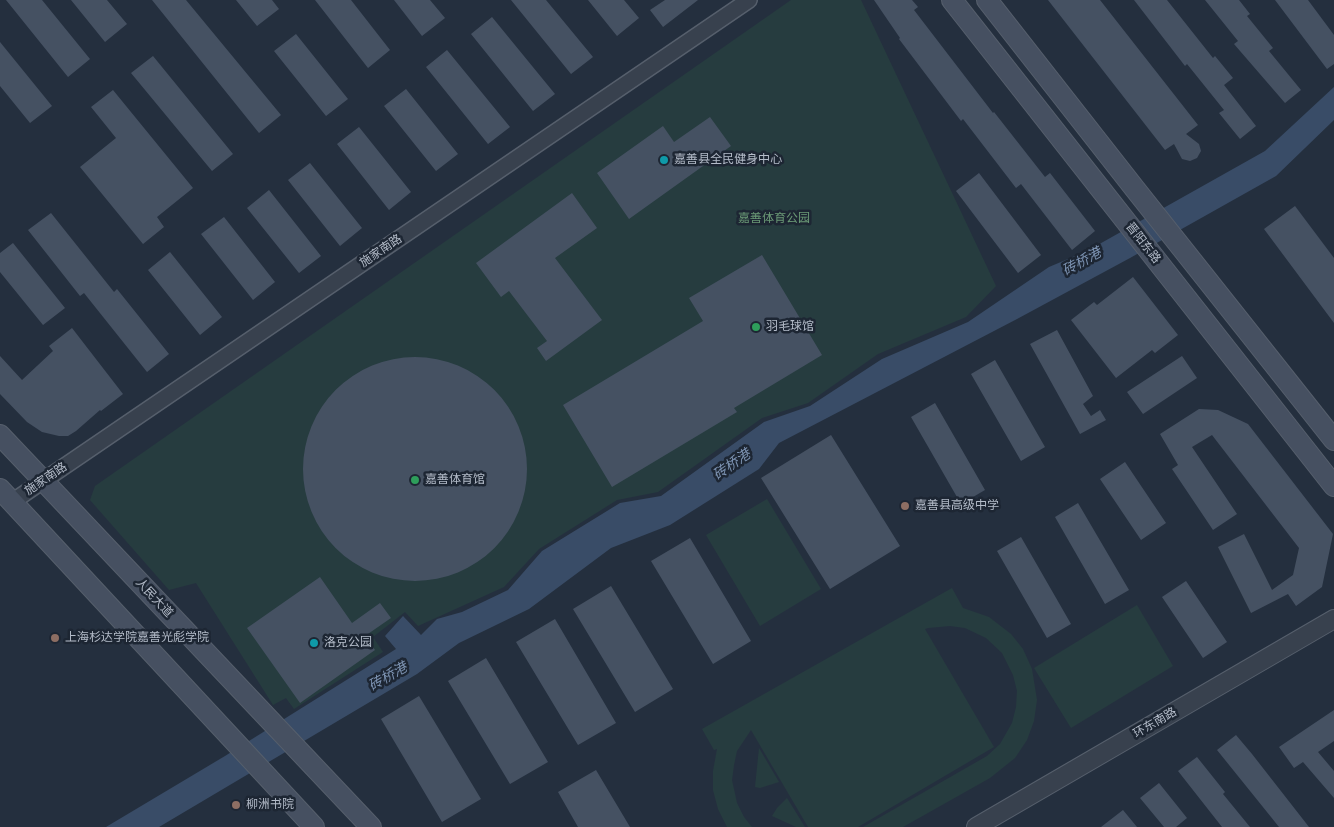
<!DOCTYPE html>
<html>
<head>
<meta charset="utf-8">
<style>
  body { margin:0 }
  canvas { display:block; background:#242f3e }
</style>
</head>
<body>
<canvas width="1334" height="827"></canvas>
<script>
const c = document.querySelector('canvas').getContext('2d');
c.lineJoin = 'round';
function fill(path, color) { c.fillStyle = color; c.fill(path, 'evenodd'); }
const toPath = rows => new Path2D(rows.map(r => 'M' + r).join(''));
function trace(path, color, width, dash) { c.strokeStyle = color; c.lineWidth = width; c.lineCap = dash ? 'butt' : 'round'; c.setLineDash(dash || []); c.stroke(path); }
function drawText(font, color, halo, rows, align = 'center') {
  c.font = font + ' "Open Sans","Noto Sans SC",sans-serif'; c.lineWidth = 5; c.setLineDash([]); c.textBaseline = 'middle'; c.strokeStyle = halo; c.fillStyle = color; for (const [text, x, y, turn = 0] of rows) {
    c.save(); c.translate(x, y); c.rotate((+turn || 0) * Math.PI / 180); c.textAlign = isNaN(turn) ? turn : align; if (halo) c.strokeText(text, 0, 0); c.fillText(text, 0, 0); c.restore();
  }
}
fill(toPath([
  [791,0,861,0,996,286,966,317,878,354,808,403,762,418,658,492,617,500,539,549,504,587,418,626,405,612,373,637,383,652,294,709,286,698,273,705,196,583,169,590,90,500,95,486],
  [767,499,821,589,760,626,706,535],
  [952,588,963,608,989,617,1011,634,1023,649,1032,669,1037,700,1034,721,1027,740,1015,758,990,778,903,827,863,827,987,756,1000,744,1012,723,1016,707,1017,691,1013,675,1002,653,986,638,965,628,950,626,928,628,925,629,994,747,858,827,808,827,751,730,737,751,734,765,732,780,737,803,744,817,752,827,727,827,718,809,713,790,713,771,717,749,714,750,702,729],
  [1137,605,1173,666,1071,728,1034,668],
  [759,748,779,782,760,788,755,787],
  [787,798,805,827,796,827,772,816,777,808]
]), '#263c3f');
fill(toPath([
  [1334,87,1334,120,1276,176,1130,258,1017,319,779,443,759,469,670,525,611,548,529,609,459,643,417,674,159,827,106,827,225,756,396,649,385,636,403,616,421,635,437,619,462,612,508,590,542,551,620,503,661,496,764,422,810,406,882,359,968,322,1049,267,1087,251,1265,151]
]), '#394c67');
fill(toPath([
  [6,0,42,0,90,59,68,77],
  [71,0,107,0,127,24,105,42],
  [152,0,186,0,281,115,259,133],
  [236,0,272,0,279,9,257,26],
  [315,0,351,0,390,50,368,68],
  [394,0,430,0,445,18,422,36],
  [511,0,546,0,593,57,571,74],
  [588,0,624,0,639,18,617,36],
  [665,0,698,0,663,27,650,10],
  [874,0,912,0,918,7,914,10,993,113,994,112,1045,177,1050,173,1095,231,1072,250,1021,184,1016,188,963,119,961,121,899,39,900,38],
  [1048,0,1100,0,1198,125,1186,134,1199,144,1201,151,1197,158,1190,161,1182,159,1174,144,1165,150],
  [1134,0,1167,0,1213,58,1215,56,1233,78,1224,85,1256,126,1240,139,1219,113,1224,110,1187,64,1185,66],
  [1205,0,1239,0,1250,14,1247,16,1273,48,1269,51,1301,90,1285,103,1234,44,1238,41],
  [1275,0,1308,0,1334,35,1334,64,1327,69],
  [492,17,555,94,533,111,471,34],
  [296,34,348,99,326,116,274,51],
  [0,42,52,106,30,123,0,86],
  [447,50,510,127,488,144,426,67],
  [153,56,233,154,212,171,131,73],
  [406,89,458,154,436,171,384,106],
  [113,90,193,188,157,217,164,227,143,244,80,167,116,138,91,107],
  [710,117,731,146,629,219,597,173,663,126,674,142],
  [359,127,411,192,389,210,337,144],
  [310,163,362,228,340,246,288,180],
  [979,173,1041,255,1018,273,956,191],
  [269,190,321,256,299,273,247,208],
  [572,193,597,228,555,258,602,320,546,361,537,348,547,341,509,291,501,297,476,263],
  [1295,206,1334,258,1334,323,1264,229],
  [51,213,114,292,117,289,169,354,147,372,84,293,80,296,28,230],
  [224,217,275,282,253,300,201,234],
  [13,243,65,308,43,325,0,272,0,253],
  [170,252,222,317,200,335,148,270],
  [762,255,822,355,734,408,737,412,612,487,563,405,703,321,689,298],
  [1133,277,1178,335,1155,353,1152,350,1116,378,1071,320,1094,302,1097,305],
  [72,328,123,394,101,411,100,410,76,431,68,436,59,436,42,432,27,422,0,394,0,356,22,380,53,351,49,346],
  [1057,330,1093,396,1083,404,1091,416,1100,410,1106,420,1080,434,1030,344],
  [1182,356,1197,378,1143,414,1127,392],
  '303 469a112 112 0 1 1 224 0a112 112 0 1 1-224 0Z',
  [995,360,1045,447,1021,461,971,374],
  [935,403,985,490,961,504,911,417],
  [1199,409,1218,410,1248,424,1333,534,1322,587,1296,606,1288,594,1251,613,1218,547,1244,534,1272,590,1293,575,1299,548,1212,435,1192,447,1237,514,1213,530,1172,469,1178,465,1160,434],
  [831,435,900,546,830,589,761,478],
  [1125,462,1166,523,1141,540,1100,479],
  [1078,503,1129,590,1105,604,1055,517],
  [1021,537,1071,624,1047,638,997,551],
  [690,538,751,641,713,664,651,561],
  [320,577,352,623,380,603,391,618,365,636,375,650,300,703,247,628],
  [1186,581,1227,642,1203,658,1162,597],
  [611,586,673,689,635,712,573,609],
  [555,619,616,723,578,745,516,642],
  [486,658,548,762,510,784,448,681],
  [419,696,481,799,442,822,381,719],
  [1334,710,1334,741,1318,752,1334,771,1334,798,1303,762,1294,768,1279,747],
  [1236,735,1252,754,1309,827,1279,827,1271,817,1217,750],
  [1197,757,1225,792,1223,794,1250,827,1222,827,1178,771],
  [596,770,630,827,578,827,558,792],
  [1159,783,1187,818,1176,827,1164,827,1140,798],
  [1123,810,1137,827,1101,827]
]), '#455162');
const minor = toPath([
  [12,502,749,0]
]);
const tertiary = toPath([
  [976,827,1334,619]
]);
const secondary = toPath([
  [952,0,1334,486],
  [987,0,1135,189,1334,440],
  [0,435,371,827],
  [0,489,314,827]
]);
trace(minor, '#565f6c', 18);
trace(tertiary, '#565f6c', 20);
trace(secondary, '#565f6c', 22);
trace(minor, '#38414e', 15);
trace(tertiary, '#38414e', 18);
trace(secondary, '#465061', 20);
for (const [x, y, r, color] of [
  [664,160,5,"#0f9aa8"],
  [756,327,5,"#2e9e5b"],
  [415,480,5,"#2e9e5b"],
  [905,506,5,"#8d6e63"],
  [55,638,5,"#8d6e63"],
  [314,643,5,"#0f9aa8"],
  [236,805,5,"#8d6e63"]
]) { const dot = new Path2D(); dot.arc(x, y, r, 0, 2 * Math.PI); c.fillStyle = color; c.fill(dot); trace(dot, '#1d2633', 2); }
drawText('12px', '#b4bcc9', '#1d2633', [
  ["嘉善县全民健身中心",674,160],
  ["羽毛球馆",766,327],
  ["嘉善体育馆",425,480],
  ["嘉善县高级中学",915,506],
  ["上海杉达学院嘉善光彪学院",65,638],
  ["洛克公园",324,643],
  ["柳洲书院",246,805]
], 'left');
drawText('12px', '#6b9a76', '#1d2633', [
  ["嘉善体育公园",774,219]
]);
drawText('12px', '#b4bcc9', '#1d2633', [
  ["晋阳东路",1143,243,52],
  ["施家南路",381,251,-34],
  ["施家南路",46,479,-34],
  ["人民大道",154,598,47],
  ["环东南路",1155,723,-30]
]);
drawText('italic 14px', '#7c92b1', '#1d2633', [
  ["砖桥港",1082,262,-29],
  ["砖桥港",732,465,-35],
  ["砖桥港",388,677,-30]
]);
</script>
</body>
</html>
